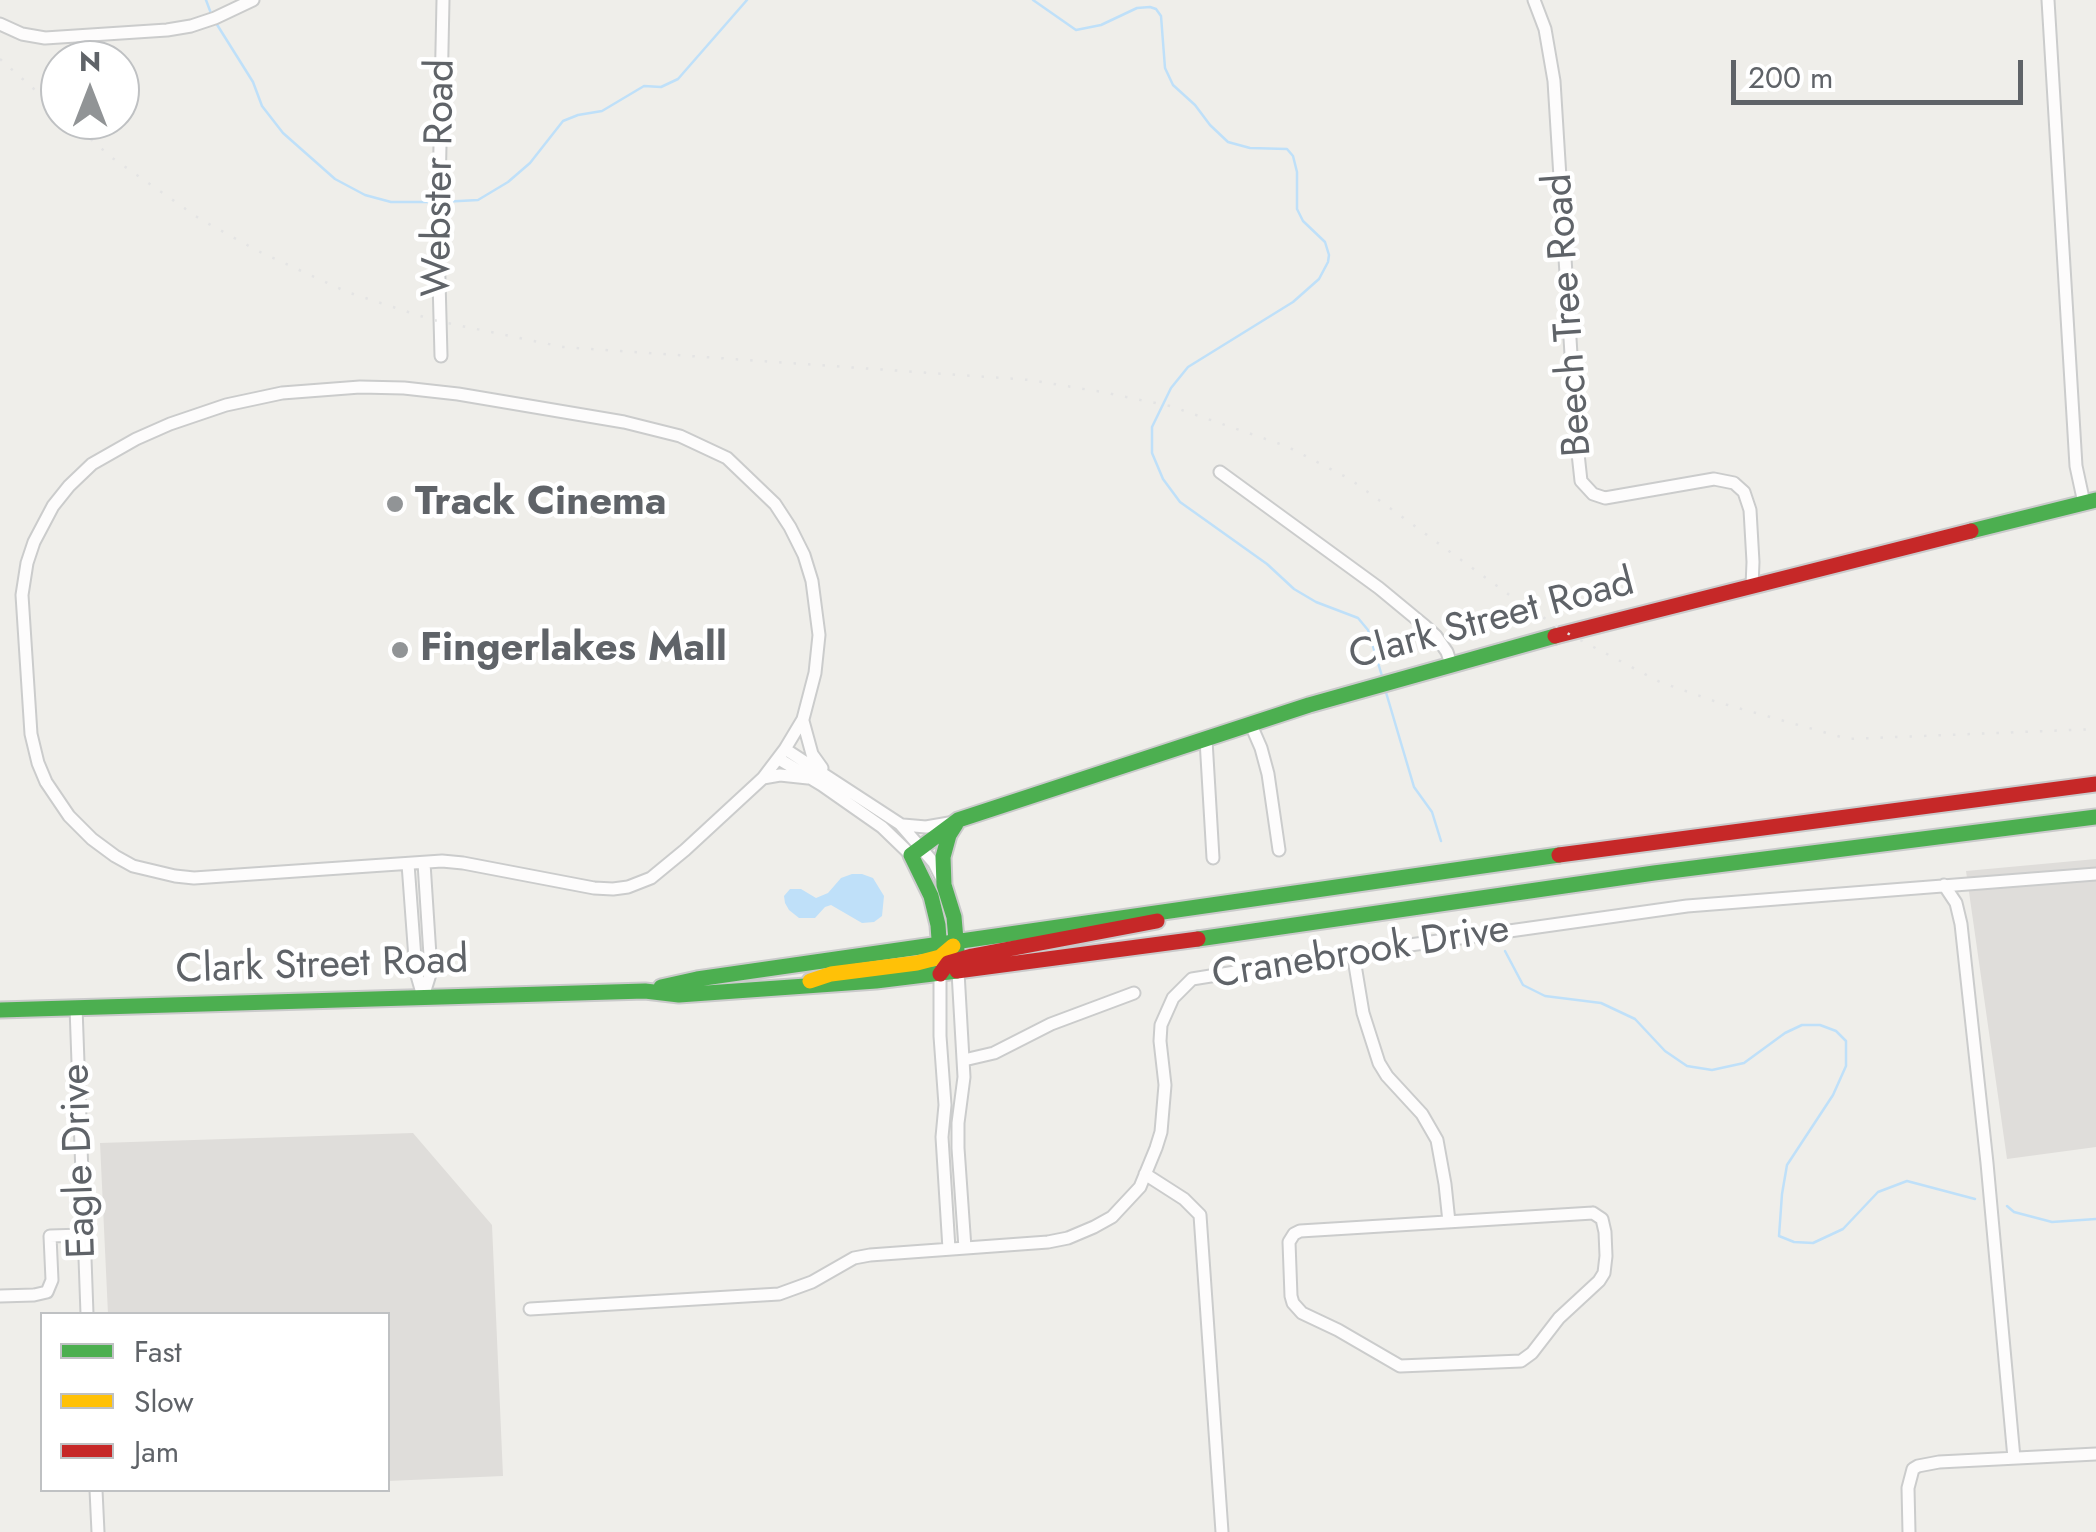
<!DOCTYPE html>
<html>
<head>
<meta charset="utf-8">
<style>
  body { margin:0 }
  #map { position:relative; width:2096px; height:1532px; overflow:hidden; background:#efeeea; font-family:Jost,sans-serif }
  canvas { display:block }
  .legend { position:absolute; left:40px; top:1312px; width:350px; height:180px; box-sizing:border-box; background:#fff; border:2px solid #bfc1c3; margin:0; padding:12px 18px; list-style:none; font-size:30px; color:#5f6368 }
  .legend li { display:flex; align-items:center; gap:20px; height:50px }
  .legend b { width:50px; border:2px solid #bfc1c3 }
  .north { position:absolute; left:40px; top:40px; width:100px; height:100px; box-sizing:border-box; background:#fff; border:2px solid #bfc1c3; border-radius:50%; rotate:0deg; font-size:28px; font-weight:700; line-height:40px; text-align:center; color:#5f6368 }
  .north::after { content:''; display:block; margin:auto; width:35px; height:45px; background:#919496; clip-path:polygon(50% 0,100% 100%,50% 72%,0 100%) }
  .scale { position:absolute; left:1731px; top:60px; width:292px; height:45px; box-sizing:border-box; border:5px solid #5f6368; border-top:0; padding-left:12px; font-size:30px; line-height:35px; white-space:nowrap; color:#5f6368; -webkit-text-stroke:8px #fff; paint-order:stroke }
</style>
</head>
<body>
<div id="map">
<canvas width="2096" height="1532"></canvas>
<ul class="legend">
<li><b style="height:12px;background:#4caf50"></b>Fast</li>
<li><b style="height:12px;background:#ffc107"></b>Slow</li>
<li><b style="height:12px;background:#c62828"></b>Jam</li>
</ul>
<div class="north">N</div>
<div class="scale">200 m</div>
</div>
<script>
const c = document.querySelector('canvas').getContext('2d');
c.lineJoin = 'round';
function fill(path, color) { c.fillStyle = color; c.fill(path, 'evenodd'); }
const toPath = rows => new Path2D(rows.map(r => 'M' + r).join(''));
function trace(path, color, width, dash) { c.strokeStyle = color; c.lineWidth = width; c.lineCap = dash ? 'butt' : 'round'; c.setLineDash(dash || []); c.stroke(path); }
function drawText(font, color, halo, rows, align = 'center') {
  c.font = font + ' Jost,sans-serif'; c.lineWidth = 9; c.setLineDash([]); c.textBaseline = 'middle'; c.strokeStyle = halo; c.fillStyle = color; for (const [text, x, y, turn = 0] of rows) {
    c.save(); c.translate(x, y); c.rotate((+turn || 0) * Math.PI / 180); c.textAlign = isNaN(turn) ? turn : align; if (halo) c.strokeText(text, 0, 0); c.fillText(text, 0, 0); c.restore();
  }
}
fill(toPath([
  [2096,859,2096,1147,2007,1159,1966,871],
  [413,1133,492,1225,503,1476,388,1481,388,1314,108,1314,100,1143]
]), '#dfddda');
fill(toPath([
  [852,874,862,874,873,878,884,896,882,916,874,922,862,923,831,905,825,907,815,918,799,918,789,910,785,903,784,896,790,889,801,889,816,898,828,893,841,878]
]), '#bfe0f9');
trace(toPath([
  [206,0,212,16],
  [1033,0,1076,30,1101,25,1137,8,1150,7,1156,9,1161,16,1165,68,1173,85,1195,105,1210,125,1228,142,1250,148,1287,149,1293,156,1297,172,1297,209,1303,221,1325,242,1329,255,1328,262,1319,279,1293,302,1188,367,1171,388,1152,427,1152,453,1163,479,1180,502,1267,564,1294,589,1316,602,1358,618,1368,630,1382,676],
  [216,23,253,82,262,106,283,133,335,179,365,195,391,202,433,202],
  [441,202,478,200,508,182,530,163,563,121,578,115,602,111,644,86,661,87,678,79,747,0],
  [1385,689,1414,787,1432,812,1441,841],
  [1505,951,1523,985,1545,996,1601,1003,1635,1019,1665,1051,1687,1066,1712,1070,1744,1063,1785,1033,1802,1025,1820,1025,1836,1031,1846,1041,1846,1066,1833,1095,1787,1165,1782,1194,1779,1236,1794,1242,1813,1243,1843,1229,1878,1192,1907,1181,1975,1199],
  [2007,1206,2014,1212,2052,1222,2096,1219]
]), '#bfe0f9', 2.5);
const street = toPath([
  [1534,0,1545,29,1554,81,1576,435,1581,481,1593,494,1605,498,1714,479,1734,483,1744,492,1750,510,1753,562,1752,586],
  [2048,0,2076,466,2084,503],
  [0,24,22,34,45,38,167,30,191,26,215,18,253,0],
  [441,356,438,242,443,0],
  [360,387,404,388,458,394,624,422,680,436,727,458,775,504,790,527,804,555,812,581,819,635,815,673,803,719,785,749,763,778,685,850,651,878,628,887,613,889,594,888,463,863,442,861,194,878,175,876,133,866,115,856,92,839,69,816,46,782,38,763,31,734,22,595,27,563,34,542,53,506,69,486,92,464,136,439,170,424,226,405,282,393,360,387],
  [1220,472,1379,588,1425,626,1436,636,1447,652,1451,664],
  [803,721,812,754,822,768],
  [1251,725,1261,748,1268,774,1279,850],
  [1206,740,1213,858],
  [785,749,900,824,934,863,943,881],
  [779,759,822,785,882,827,911,855],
  [763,778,780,775,808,778],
  [903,825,926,827,949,823],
  [408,864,416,972,422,993],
  [1944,885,1956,903,1961,924,1987,1163,2014,1458],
  [1353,953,1363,1013,1379,1063,1387,1076,1422,1114,1437,1140,1445,1184,1449,1222],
  [958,972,964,1077,958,1123,958,1148,965,1248],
  [940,974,940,1036,945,1105,942,1137,949,1249],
  [423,997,431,971,424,863],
  [76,1007,87,1314],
  [964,1060,994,1053,1051,1024,1134,993],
  [1145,1174,1184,1199,1200,1215,1222,1532],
  [1593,1213,1602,1219,1605,1232,1606,1256,1604,1273,1599,1281,1559,1318,1532,1353,1521,1361,1400,1366,1338,1330,1302,1313,1293,1303,1291,1296,1289,1242,1294,1234,1300,1231,1593,1213],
  [0,1296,34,1295,47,1292,52,1280,50,1236,83,1235],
  [530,1309,779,1294,812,1282,854,1258,870,1255,1048,1242,1068,1238,1094,1227,1112,1217,1140,1187,1156,1148,1161,1132,1165,1085,1160,1041,1161,1025,1173,998,1192,979,1353,953,1687,906,2096,874],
  [96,1490,98,1532],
  [1909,1532,1908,1488,1913,1469,1918,1466,1939,1462,2096,1454]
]);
const fast = toPath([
  [1971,531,2096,500],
  [956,824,949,835,943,857,944,885,954,917,957,951],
  [1198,939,1654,873,2096,817],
  [940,954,938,925,931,896,911,855,958,820,1309,705,1555,636],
  [661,987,697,979,1559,855],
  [0,1010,645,991,679,995,876,981,957,971]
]);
const slow = toPath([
  [810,981,831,974,917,963,940,957,953,946]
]);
const jam = toPath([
  [1555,636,1971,531],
  [1559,855,2096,784],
  [957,971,1198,939],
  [940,974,948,963,972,956,1157,921]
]);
trace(street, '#cbcccc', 15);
trace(fast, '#cacacb', 19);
trace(slow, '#cacacb', 19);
trace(jam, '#cacacb', 19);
trace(street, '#fdfcfc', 11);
trace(fast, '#4caf50', 15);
trace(slow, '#ffc107', 15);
trace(jam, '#c62828', 15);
trace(toPath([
  [0,59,60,112],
  [69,120,111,157,200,219,258,251,347,292,433,320,563,347,1030,380,1102,392,1170,406,1286,446,1350,479,1508,594,1567,633,1660,682,1717,702,1848,739,2096,729]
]), '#e4e4e4', 2.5, [2.5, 12]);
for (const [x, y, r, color] of [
  [395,504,10,"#919496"],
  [400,650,10,"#919496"]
]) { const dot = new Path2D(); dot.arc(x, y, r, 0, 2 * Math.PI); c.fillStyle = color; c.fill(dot); trace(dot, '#fff', 4); }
drawText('40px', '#5f6368', '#fff', [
  ["Webster Road",441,178,-89],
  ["Beech Tree Road",1570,315,-94],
  ["Clark Street Road",1492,621,-15],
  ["Cranebrook Drive",1361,954,-9],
  ["Clark Street Road",322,967,-2],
  ["Eagle Drive",81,1161,-92]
]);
drawText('bold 40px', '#5f6368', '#fff', [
  ["Track Cinema",415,504],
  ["Fingerlakes Mall",420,650]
], 'left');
</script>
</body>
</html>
